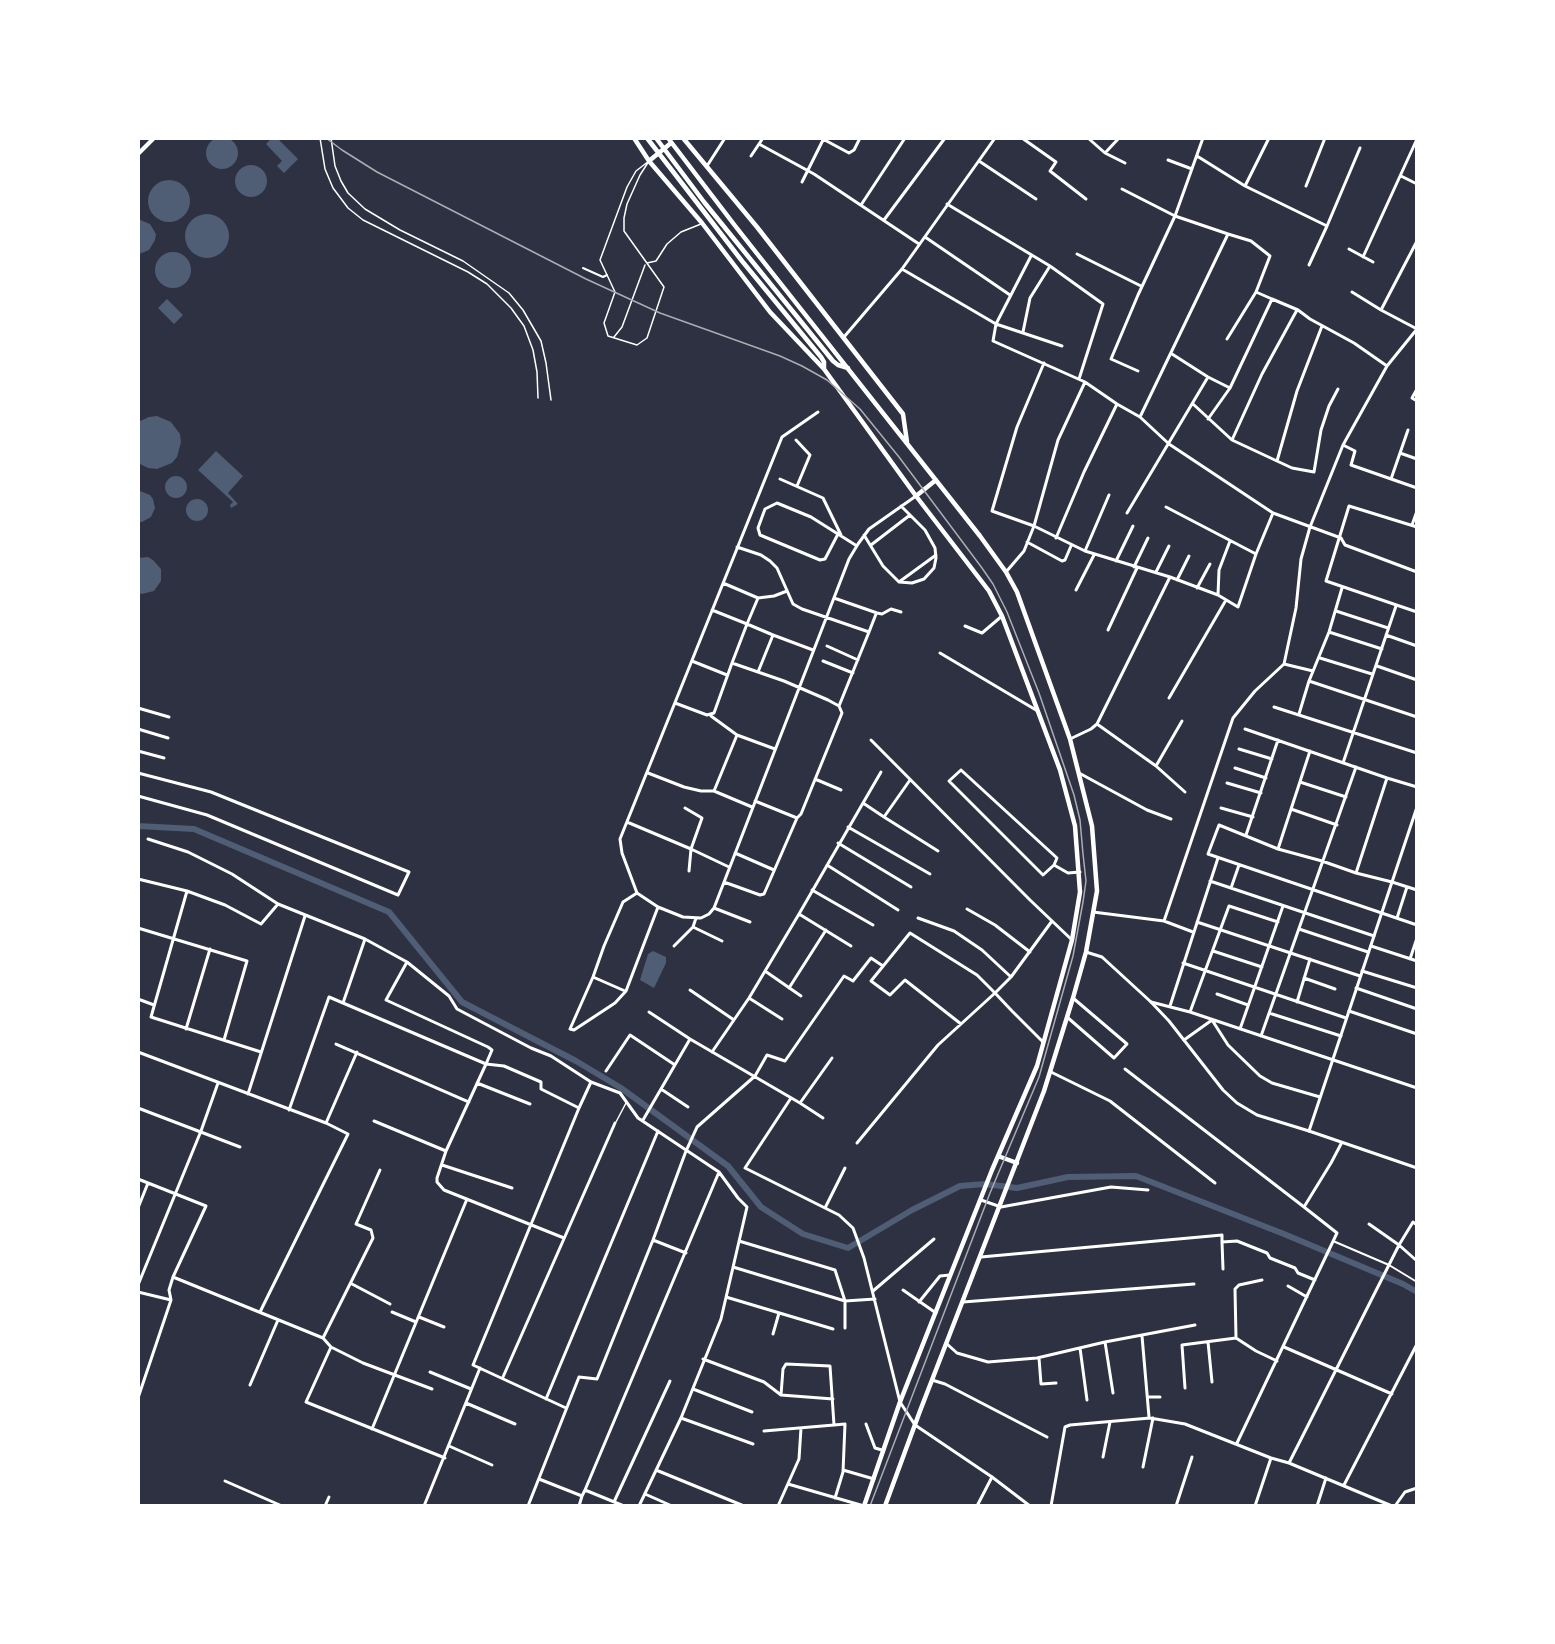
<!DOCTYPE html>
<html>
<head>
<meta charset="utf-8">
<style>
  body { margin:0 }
  #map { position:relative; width:1555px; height:1644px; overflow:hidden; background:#2d3142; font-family:"DejaVu Sans",sans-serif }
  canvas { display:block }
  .frame { position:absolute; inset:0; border:140px solid #fff; pointer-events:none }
</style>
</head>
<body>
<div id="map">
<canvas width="1555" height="1644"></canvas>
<div class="frame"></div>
</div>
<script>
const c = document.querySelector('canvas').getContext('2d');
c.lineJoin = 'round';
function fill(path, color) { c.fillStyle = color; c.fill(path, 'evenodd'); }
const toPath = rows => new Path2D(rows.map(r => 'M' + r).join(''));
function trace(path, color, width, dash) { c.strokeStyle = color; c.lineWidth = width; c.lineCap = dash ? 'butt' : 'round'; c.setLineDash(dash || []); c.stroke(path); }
fill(toPath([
  '206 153a16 16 0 1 1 32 0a16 16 0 1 1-32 0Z',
  [272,138,277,138,298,159,284,173,277,166,282,161,266,144],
  '235 181a16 16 0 1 1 32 0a16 16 0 1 1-32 0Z',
  '148 201a21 21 0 1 1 42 0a21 21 0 1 1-42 0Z',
  '185 236a22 22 0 1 1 44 0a22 22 0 1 1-44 0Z',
  [138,219,150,224,156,234,155,240,149,250,139,254],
  '155 270a18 18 0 1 1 36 0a18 18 0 1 1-36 0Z',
  [167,299,183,315,174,324,158,308],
  [157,416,171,422,180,434,181,442,177,457,172,463,157,469,148,468,138,463,138,422,149,417],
  [216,451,243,476,228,493,238,504,231,508,230,505,233,502,198,470],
  '165 487a11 11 0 1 1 22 0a11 11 0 1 1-22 0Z',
  [140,491,150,495,153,499,155,508,151,517,142,522,138,522,138,492],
  '186 510a11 11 0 1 1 22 0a11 11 0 1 1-22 0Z',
  [148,557,153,560,161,569,161,581,154,591,142,594,138,593,138,558],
  [653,951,666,957,666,963,654,988,640,980,648,954]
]), '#4f5d75');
trace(toPath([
  [138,826,194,829,389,912,462,1002,576,1061,621,1088,728,1166,761,1207,803,1234,848,1248,912,1210,960,1186,985,1184,1017,1188,1068,1177,1136,1176,1284,1234,1403,1284,1417,1292]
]), '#4f5d75', 6);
trace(toPath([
  [320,138,325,169,333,188,348,208,363,220,468,272,487,284,511,308,524,326,533,350,537,372,538,398],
  [331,138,335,166,341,181,348,193,365,209,400,230,463,261,509,293,523,310,541,341,546,363,551,400],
  [649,161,640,175,627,204,624,218,624,231,664,287,647,338,637,345,608,336,604,323,615,292,600,260,627,187,636,171,649,161],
  [647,263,656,261,667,244,681,232,701,224],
  [614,337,622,327,645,265],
  [616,1122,626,1103]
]), '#fff', 1.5);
trace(toPath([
  [583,268,603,277,607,275],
  [1333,1241,1389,1265,1417,1282]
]), '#fff', 2);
trace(toPath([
  [821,138,849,153,854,150,860,138],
  [1022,138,1056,162,1050,171,1086,199],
  [1088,138,1105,153,1125,163],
  [759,144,814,174,919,244],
  [1105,153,1119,138],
  [751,156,763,138],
  [1197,156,1245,186,1327,226],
  [1168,160,1192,169],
  [979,161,1036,199],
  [707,166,725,138],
  [1401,176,1417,184],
  [802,182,823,140],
  [1245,186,1269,138],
  [1306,186,1325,138],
  [1122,189,1175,216,1228,234,1140,417],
  [947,204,1050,266,1103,304,1079,379],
  [861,205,905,138],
  [884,220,945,138],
  [1228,234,1251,241,1270,256,1256,292,1272,299],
  [925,237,1010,295],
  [1349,249,1373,262],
  [1077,254,1141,286],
  [1031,256,996,324,993,341,1085,382,1117,404,1140,417,1169,444,1273,513,1341,538],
  [1363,257,1417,139],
  [1309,265,1327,226,1360,148],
  [902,269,996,324,1062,346],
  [1352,292,1381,310],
  [1417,329,1381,310,1417,241],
  [1023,332,1030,298,1050,266],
  [844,337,902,269,995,138],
  [1227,339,1256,292],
  [1172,354,1208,377,1230,388],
  [1044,363,1017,427,992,511,1034,526,1085,551,1170,577,1218,595,1238,607,1256,554,1273,513],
  [1138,371,1111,359,1138,295,1175,216,1203,138],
  [1417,389,1412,398,1417,401],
  [1193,404,1232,440,1277,461,1297,391,1322,326],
  [1208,419,1230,388,1272,299,1298,310,1310,319,1354,343,1387,366],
  [796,440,810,455,797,486],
  [1232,440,1262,374,1297,310],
  [1343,445,1355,451,1351,465,1417,488],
  [1400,453,1417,459],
  [1277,461,1292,468,1314,472,1321,430,1329,406,1338,389],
  [780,479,823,498,841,535],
  [1391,479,1408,430],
  [1166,507,1256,554],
  [1127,513,1208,377],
  [1412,525,1417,511],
  [1417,527,1349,506,1326,581,1417,612],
  [838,534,825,559,820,560,760,535,758,528,765,509,777,503,811,517,857,546],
  [864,535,883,566,899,582,912,583,924,579,934,568,936,558,935,548,925,530,901,506],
  [1056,538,1084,472,1117,404],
  [1341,538,1345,545,1417,572],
  [1027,542,1062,561,1065,560,1071,546],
  [871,545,910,515],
  [737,547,761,555,770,561,777,568,793,604,802,609,869,632,839,706],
  [1085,551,1109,495],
  [1116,561,1133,526],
  [1134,567,1148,538],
  [1006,572,1024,551,1034,526,1058,440,1085,382],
  [1156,572,1169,546],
  [1177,580,1189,556],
  [899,582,936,555],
  [1197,588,1210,564],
  [1342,588,1329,632,1309,681,1417,717],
  [1076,590,1094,555],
  [1218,595,1219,570,1230,541],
  [758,598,774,596,787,591],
  [834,598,877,613,882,614,891,609,901,612],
  [712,610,747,624,758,598,723,583],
  [1336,611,1388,628],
  [965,626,982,633,1002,616],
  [1108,630,1137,568],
  [869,632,876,614],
  [1329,632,1382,649],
  [1386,635,1417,646],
  [827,646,858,660],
  [940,653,1036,710],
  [1320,658,1372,674],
  [692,661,727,675],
  [823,661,853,673],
  [732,663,747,624,773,635],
  [1284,664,1313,671],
  [1377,666,1417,680],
  [758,672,773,635,813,650],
  [1169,698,1226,600],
  [675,703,707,715,714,713,732,663,784,681,828,700,839,706,842,713,801,814,797,818,755,801],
  [1274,707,1417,753],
  [138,708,169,717],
  [1299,714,1309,681],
  [711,716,737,735],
  [1097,724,1156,766,1185,792],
  [138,729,168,738],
  [1245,729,1387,778,1417,787],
  [1070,739,1091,729,1097,724,1170,577],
  [871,740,1030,900,1072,940],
  [1239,749,1272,759],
  [138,751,164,758],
  [1343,763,1396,606],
  [1156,766,1182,721],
  [1235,768,1266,778],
  [961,770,1057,858,1054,865,1043,875,949,781,961,770],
  [138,773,211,792,409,872,398,895,207,815,138,796],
  [648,773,684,787,701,791,714,791],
  [1079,773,1147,810,1171,819],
  [815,779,841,790],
  [1300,782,1346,797],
  [1227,783,1261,793],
  [863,803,881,772],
  [752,807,714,791,737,735,775,749],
  [685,808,702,818,691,849,729,867],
  [1221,808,1253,817],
  [1291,809,1337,825],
  [884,817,938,851],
  [627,822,691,849,689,871],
  [848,827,930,874],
  [1246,835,1278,740],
  [148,839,188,852,232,874,278,904,365,939,407,962,449,996,457,1009,531,1048,551,1056,591,1082,620,1093,638,1118,719,1172,738,1198,747,1207,721,1319,681,1418,639,1506],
  [838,843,911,887],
  [1278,849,1310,751],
  [735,853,774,870],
  [827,865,898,910],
  [1054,865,1068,873,1080,872],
  [1356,873,1387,778],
  [138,879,187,891,225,905,261,924,278,904],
  [1210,881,1374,936],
  [724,882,760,895,764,894,797,818],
  [1231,888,1239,865],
  [812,890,873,925],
  [1417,890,1392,882,1356,873,1322,861,1278,849,1219,825,1208,854,1417,925],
  [187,891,151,1017,261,1052],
  [658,907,637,893,622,853,620,839,782,437,818,412],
  [714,908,750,922],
  [967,909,995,925,1030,952],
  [1093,912,1164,921,1193,932],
  [799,914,851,946],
  [918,918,954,931,982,950,1011,977],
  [1397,918,1407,887],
  [1164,921,1233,718,1255,691,1284,664,1296,608,1301,559,1310,527,1343,445,1387,366,1417,329],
  [1197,922,1360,976],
  [693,927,722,941],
  [138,928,247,961,224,1040],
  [1299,929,1368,952],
  [674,946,693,927,696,918],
  [1371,946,1417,961],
  [1213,951,1262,967],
  [1410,959,1417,938],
  [407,962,386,1000,488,1047,492,1050,486,1064,504,1066,541,1082,541,1089,579,1108],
  [1183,963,1346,1018],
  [765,971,801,996],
  [1362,971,1417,988],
  [593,977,570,1029,574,1030,615,1003,626,991,658,907,683,917,701,918,709,914,714,908,849,559,858,544,869,529,916,496],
  [1304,978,1335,989],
  [789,988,826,930],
  [1356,988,1417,1009],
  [690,990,734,1020],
  [625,991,593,977,604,946,623,902,637,893],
  [1217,994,1248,1005],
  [749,998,782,1019],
  [138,999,154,1005],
  [1151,1002,1190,1012,1417,1088],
  [1297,1002,1310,959],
  [343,1003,365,939],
  [1170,1006,1218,858],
  [1349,1011,1417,1034],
  [649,1012,690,1039,800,1103,832,1058],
  [1190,1012,1229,906,1278,922],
  [1269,1013,1341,1036],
  [1067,1017,1114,1058,1127,1044,1073,998],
  [186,1029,210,949],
  [1240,1029,1283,906],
  [1261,1036,1356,767],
  [1184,1040,1212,1020,1228,1045,1260,1076,1272,1083,1320,1097],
  [1043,1042,1012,1011,995,993,977,975,910,933,871,981,890,995,905,980,961,1024,995,993,1011,977,1052,921],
  [336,1044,469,1102],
  [138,1052,326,1123,348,1134,260,1312],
  [712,1052,749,998,799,914,863,803,884,817,910,780],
  [1125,1069,1304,1207],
  [606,1071,630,1035,675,1065],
  [1051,1072,1110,1101,1215,1183],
  [477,1083,530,1104],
  [661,1089,688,1107],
  [248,1094,305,916],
  [791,1098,745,1168,839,1215,853,1228,864,1258,900,1402],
  [800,1103,823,1118],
  [138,1108,240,1147],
  [289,1110,329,997,486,1064,446,1151,437,1178,437,1182,444,1190,564,1238],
  [643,1120,690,1039],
  [374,1121,446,1151],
  [326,1123,357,1052],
  [1309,1131,1417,1168],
  [857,1143,938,1045,961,1024],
  [442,1165,512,1188],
  [138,1179,206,1206,173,1277,169,1290,171,1300,138,1398],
  [981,1200,1001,1207,1111,1187,1148,1190],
  [138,1208,148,1183],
  [825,1208,845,1168],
  [1369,1224,1399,1245,1417,1261],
  [653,1240,686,1253],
  [739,1241,835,1270,845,1301,845,1328],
  [1222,1242,1223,1269],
  [981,1257,1222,1235,1222,1242,1237,1241,1267,1253,1270,1258,1295,1268,1298,1273,1315,1280],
  [733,1267,845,1301,875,1299],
  [173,1277,323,1338,331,1347,363,1363,432,1389],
  [1262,1280,1239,1285,1235,1289,1236,1338,1256,1351,1277,1361],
  [352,1284,390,1304],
  [138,1285,201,1131,218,1083],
  [1288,1286,1307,1297],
  [903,1290,936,1313],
  [873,1291,934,1239],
  [138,1292,171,1300],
  [726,1297,833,1329],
  [919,1302,940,1276,950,1275],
  [963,1302,1194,1284],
  [392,1312,416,1322],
  [419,1317,444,1327],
  [773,1334,779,1313],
  [1142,1336,1149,1417],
  [323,1338,373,1238,371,1230,356,1224,380,1170],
  [1105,1342,1113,1393],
  [1208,1342,1212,1382],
  [947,1344,957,1353,988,1362,1037,1358,1105,1342,1195,1325],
  [331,1347,306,1402,445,1458],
  [1284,1347,1392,1394],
  [1080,1348,1087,1400],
  [1039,1358,1041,1384,1056,1383],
  [703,1359,764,1382,781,1395,833,1399],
  [430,1372,471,1389],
  [503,1377,615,1123],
  [932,1380,945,1384,1047,1437],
  [250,1385,278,1320],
  [1185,1388,1182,1345,1236,1338],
  [693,1389,752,1412],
  [1148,1397,1160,1397],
  [546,1399,658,1131],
  [466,1403,515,1424],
  [566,1408,473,1365,579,1108,591,1082],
  [681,1418,753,1444],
  [866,1424,875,1448,882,1450],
  [834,1425,845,1424,843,1472,835,1498],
  [372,1429,467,1199],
  [764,1431,834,1425,830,1366,786,1364,783,1369,781,1395],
  [1237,1443,1337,1233,1304,1207,1331,1163,1341,1144],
  [449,1446,492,1465],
  [1103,1457,1110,1422],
  [1289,1463,1399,1245,1413,1222,1417,1225],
  [1143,1467,1153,1418],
  [656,1470,744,1506],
  [843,1470,874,1479],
  [539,1479,582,1496,585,1490,624,1506],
  [225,1481,282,1506],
  [788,1484,864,1506],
  [1344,1485,1417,1344],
  [585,1490,719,1172],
  [645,1494,672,1506],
  [614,1502,670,1381],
  [325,1506,329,1497],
  [424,1506,480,1368],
  [528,1506,579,1377,597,1379,653,1240,686,1151,697,1127,755,1076,767,1055,785,1061,844,976,853,981,871,958,883,966],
  [579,1506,582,1496],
  [778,1506,799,1459,801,1428],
  [977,1506,992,1477],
  [1051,1506,1065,1427,1070,1425,1150,1418,1185,1424,1271,1458,1289,1463,1392,1506],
  [1176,1506,1192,1457],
  [1255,1506,1271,1458],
  [1317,1506,1326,1478],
  [1395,1506,1405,1492,1417,1488]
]), '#fff', 3);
trace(toPath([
  [1086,952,1102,957,1151,1002,1169,1021,1223,1090,1237,1103,1257,1115,1309,1131,1417,807],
  [900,1402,915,1425,992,1477,1030,1506]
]), '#fff', 3);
trace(toPath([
  [138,154,154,138]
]), '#fff', 4);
trace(toPath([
  [634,138,649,161,702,223,770,312,824,369,916,496,989,591,1002,616,1060,770,1075,826,1080,892,1072,940,1037,1066,992,1170,900,1402,864,1506],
  [647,138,742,261,821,357,824,362,824,369],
  [656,138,704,202,833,361,838,365,848,368],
  [668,138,736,227,980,536,1006,572,1017,592,1070,739,1092,826,1097,891,1086,952,1073,998,1044,1091,920,1411,885,1506],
  [683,138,757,227,903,414,907,442],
  [649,161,671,143],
  [916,496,936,480],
  [998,1156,1017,1163]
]), '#fff', 4.5);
trace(toPath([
  [326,138,342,150,377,172,586,279,660,313,780,356,802,366,827,380,860,409,899,457,982,568,993,584,1007,612,1039,693,1074,795,1080,820,1083,854,1086,881,1083,902,1073,956,1039,1077,990,1193,870,1506]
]), '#abadb3', 1.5);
</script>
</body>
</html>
